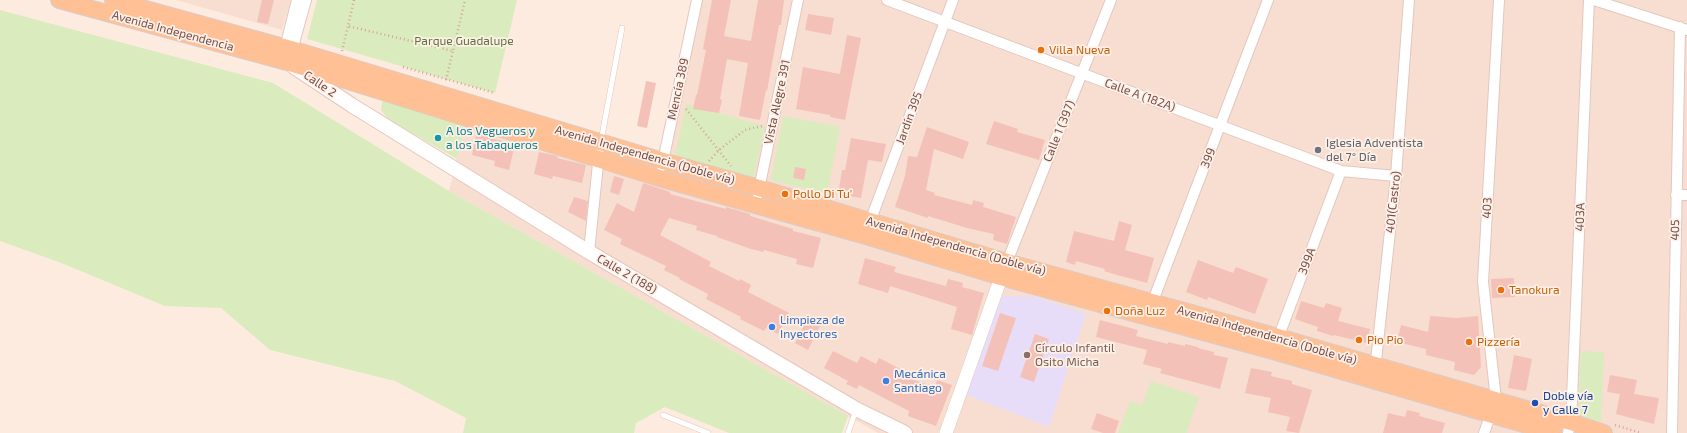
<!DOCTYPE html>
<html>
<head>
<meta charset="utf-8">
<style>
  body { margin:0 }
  canvas { display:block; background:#fdebe0 }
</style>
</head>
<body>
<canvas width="1687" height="433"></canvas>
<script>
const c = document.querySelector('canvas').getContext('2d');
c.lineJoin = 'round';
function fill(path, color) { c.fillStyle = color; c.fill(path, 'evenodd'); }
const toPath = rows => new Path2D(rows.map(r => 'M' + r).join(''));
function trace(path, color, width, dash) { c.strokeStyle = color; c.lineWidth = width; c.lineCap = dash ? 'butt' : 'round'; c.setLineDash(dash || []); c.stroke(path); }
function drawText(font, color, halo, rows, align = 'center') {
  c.font = font + ' "Exo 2",sans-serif'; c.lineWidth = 3.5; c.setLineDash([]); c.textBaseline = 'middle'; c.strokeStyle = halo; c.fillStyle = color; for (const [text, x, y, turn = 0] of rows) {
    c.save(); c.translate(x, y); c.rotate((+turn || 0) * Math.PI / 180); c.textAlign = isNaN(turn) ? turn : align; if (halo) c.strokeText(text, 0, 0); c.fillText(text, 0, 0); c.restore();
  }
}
fill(toPath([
  [176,0,291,0,282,30],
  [691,0,1687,0,1687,433,878,433,449,191,466,122,654,180]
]), '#f7ded1');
fill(toPath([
  [1002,296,1036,297,1086,314,1049,427,966,395]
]), '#e8ddf9');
fill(toPath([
  [317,0,517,0,495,93,307,39],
  [0,10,273,83,449,191,848,416,842,433,729,433,665,407,636,423,634,433,463,433,466,418,395,381,270,350,221,308,165,306,59,262,0,241],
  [389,99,466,122,457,159,388,119,381,110,382,102],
  [686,104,765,126,753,180,674,160],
  [783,116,840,127,827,194,771,180],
  [1581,351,1604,352,1601,422,1578,415],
  [1151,381,1199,397,1186,433,1118,433,1130,401,1142,405]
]), '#daebbe');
fill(toPath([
  [262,0,274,0,268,24,257,22],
  [712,0,731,0,724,36,751,41,758,0,784,0,781,25,779,25,767,91,766,90,760,120,739,116,748,63,727,59,720,99,722,100,719,113,693,109,696,95,697,95,706,50,703,49],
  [808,14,834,18,831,35,805,30],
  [847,35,861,38,845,120,830,117,830,115,796,109,803,67,840,74],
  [646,81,656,83,647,128,637,126],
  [994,121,1018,129,1017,132,1045,140,1039,160,986,144],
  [927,127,969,142,963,159,934,149,926,190,935,193,934,195,972,205,973,200,984,203,983,207,1016,217,1007,244,993,240,994,234,967,228,928,216,928,218,895,207,905,176,908,156,917,157],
  [477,131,491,136,490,138,515,144,509,170,494,166,495,161,472,155],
  [851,138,886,144,882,162,868,160,861,198,838,194,842,170,845,170],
  [539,152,558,156,557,158,586,165,582,183,553,176,552,179,534,174],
  [795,167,806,169,804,180,793,178],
  [614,176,624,179,619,195,610,192],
  [643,183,670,192,670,194,703,203,726,209,726,207,750,214,750,216,793,229,793,231,821,238,813,268,796,264,797,259,764,250,763,252,748,248,717,237,717,236,696,230,697,226,669,218,660,235,711,262,709,266,739,281,740,279,751,285,748,292,789,313,778,334,766,328,764,331,740,319,741,317,706,299,708,294,679,279,680,278,664,270,666,266,620,244,622,239,604,230,617,203,634,212],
  [574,197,588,201,586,221,568,212],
  [1119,221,1132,225,1125,250,1154,258,1147,283,1117,275,1104,271,1105,269,1076,261,1075,265,1066,262,1074,231,1114,241],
  [865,258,896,267,894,272,946,286,948,279,963,283,962,287,984,293,972,335,951,329,957,307,890,286,888,293,858,284],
  [1198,260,1233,273,1236,267,1268,279,1255,314,1208,297,1207,300,1186,292],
  [1514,278,1515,297,1492,298,1491,279],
  [1301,301,1324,308,1326,303,1342,308,1338,321,1370,329,1367,343,1334,335,1333,336,1317,331,1318,327,1295,319],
  [1000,313,1016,318,998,371,982,366],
  [1430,316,1457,318,1478,316,1481,367,1474,375,1454,370,1455,362,1426,355,1426,349,1397,342,1401,325,1428,332],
  [808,317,821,324,808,350,795,343],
  [1100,320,1138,330,1136,336,1168,344,1168,342,1185,346,1185,344,1198,347,1198,348,1214,352,1214,355,1228,358,1220,389,1160,373,1162,369,1143,364,1147,350,1096,337],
  [1035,334,1049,339,1034,382,1020,377],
  [833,351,857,363,861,356,876,364,879,358,910,374,908,378,935,387,937,380,952,385,936,426,908,416,909,411,859,385,857,389,846,384,848,381,824,368],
  [1514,355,1532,359,1526,391,1508,388],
  [1251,368,1272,372,1271,376,1292,381,1292,384,1312,390,1299,433,1286,431,1290,417,1268,412,1271,398,1245,393],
  [1610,375,1637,380,1634,394,1659,398,1654,424,1616,414,1620,394,1607,392],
  [1407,410,1420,413,1419,416,1445,423,1442,433,1383,433,1388,413,1405,417],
  [1097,413,1119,421,1115,433,1103,433,1091,429]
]), '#f3c1b7');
const service = toPath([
  [601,141,622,28],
  [663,415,708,433],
  [848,433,856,410]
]);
const minor = toPath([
  [887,0,1341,171,1396,176],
  [1594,0,1687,30],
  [286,53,285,48,297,0],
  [291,54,306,0],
  [662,166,697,0],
  [758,194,798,0],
  [1676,195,1687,195],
  [868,227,953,0],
  [589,252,599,154],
  [1007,262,1111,0],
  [1151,306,1268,0],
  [1277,341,1341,171],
  [1375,370,1396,176,1409,0],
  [1484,433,1496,400,1483,282,1499,0],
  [1568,433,1571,422,1589,0],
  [1672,433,1680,27]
]);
const tertiary = toPath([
  [946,433,1004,269]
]);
const secondary = toPath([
  [294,67,353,106,589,252,856,409,905,433]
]);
const primary = toPath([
  [59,0,287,62,659,178,866,236,1001,277,1273,351,1554,433],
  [113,0,298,51,663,161,759,188,1007,262,1278,337,1571,422,1604,433]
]);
trace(service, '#e3c7bf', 6);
trace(minor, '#e3c7bf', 12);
trace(tertiary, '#e3c7bf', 14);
trace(secondary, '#e8c6bb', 16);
trace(primary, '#d8cdcb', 18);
trace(toPath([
  [354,0,348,26,453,51,465,0],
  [342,51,348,26],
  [403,67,495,93],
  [446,80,453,51],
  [686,109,731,166],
  [709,161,719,150,745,130,762,126],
  [1615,425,1641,433]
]), '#d8a49a', 2.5, [1, 3]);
trace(service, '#fff', 5);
trace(minor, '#fff', 10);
trace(tertiary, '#fff', 13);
trace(secondary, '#fff', 14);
trace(primary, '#ffc095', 16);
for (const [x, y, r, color] of [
  [1041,50,4,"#e8710a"],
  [438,138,4,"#0f9aa8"],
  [1318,150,4,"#6b7280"],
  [785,194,4,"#e8710a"],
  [1501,290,4,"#e8710a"],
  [1107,311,4,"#e8710a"],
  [772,327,4,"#3f7fe0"],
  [1359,340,4,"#e8710a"],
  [1469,342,4,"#e8710a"],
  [1027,355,4,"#8d6e63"],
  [886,381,4,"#3f7fe0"],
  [1535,403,4,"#1a4fb4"]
]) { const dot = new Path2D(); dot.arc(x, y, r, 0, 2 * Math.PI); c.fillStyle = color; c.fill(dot); trace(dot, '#fff0e7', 1.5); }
drawText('12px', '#744d47', '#fff0e7', [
  ["Avenida Independencia",173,31,15],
  ["Calle 2",320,84,34],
  ["Mencía 389",678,89,-78],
  ["Calle A (182A)",1140,95,20],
  ["Vista Alegre 391",777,102,-78],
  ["Jardín 395",909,118,-70],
  ["Calle 1 (397)",1059,131,-68],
  ["Avenida Independencia (Doble vía)",645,155,16],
  ["399",1208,158,-69],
  ["401(Castro)",1393,202,-84],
  ["403",1487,208,-87],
  ["403A",1580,217,-88],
  ["405",1675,230,-89],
  ["Avenida Independencia (Doble vía)",956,246,16],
  ["399A",1307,261,-69],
  ["Calle 2 (188)",627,274,30],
  ["Avenida Independencia (Doble vía)",1267,335,16]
]);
drawText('12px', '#59753c', '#fff0e7', [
  ["Parque Guadalupe",464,41]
]);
drawText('12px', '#c56008', '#fff0e7', [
  ["Villa Nueva",1049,50],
  ["Pollo Di Tu'",793,194],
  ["Tanokura",1509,290],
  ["Doña Luz",1115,311],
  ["Pio Pio",1367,340],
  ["Pizzería",1477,342]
], 'left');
drawText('12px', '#0d838f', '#fff0e7', [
  ["A los Vegueros y",446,131],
  ["a los Tabaqueros",446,145]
], 'left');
drawText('12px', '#5b616d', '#fff0e7', [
  ["Iglesia Adventista",1326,143],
  ["del 7° Día",1326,157]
], 'left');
drawText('12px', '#366cbe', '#fff0e7', [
  ["Limpieza de",780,320],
  ["Inyectores",780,334],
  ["Mecánica",894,374],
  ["Santiago",894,388]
], 'left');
drawText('12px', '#785e54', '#fff0e7', [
  ["Círculo Infantil",1035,348],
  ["Osito Micha",1035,362]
], 'left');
drawText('12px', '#164399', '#fff0e7', [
  ["Doble vía",1543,396],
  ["y Calle 7",1543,410]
], 'left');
</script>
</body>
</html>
